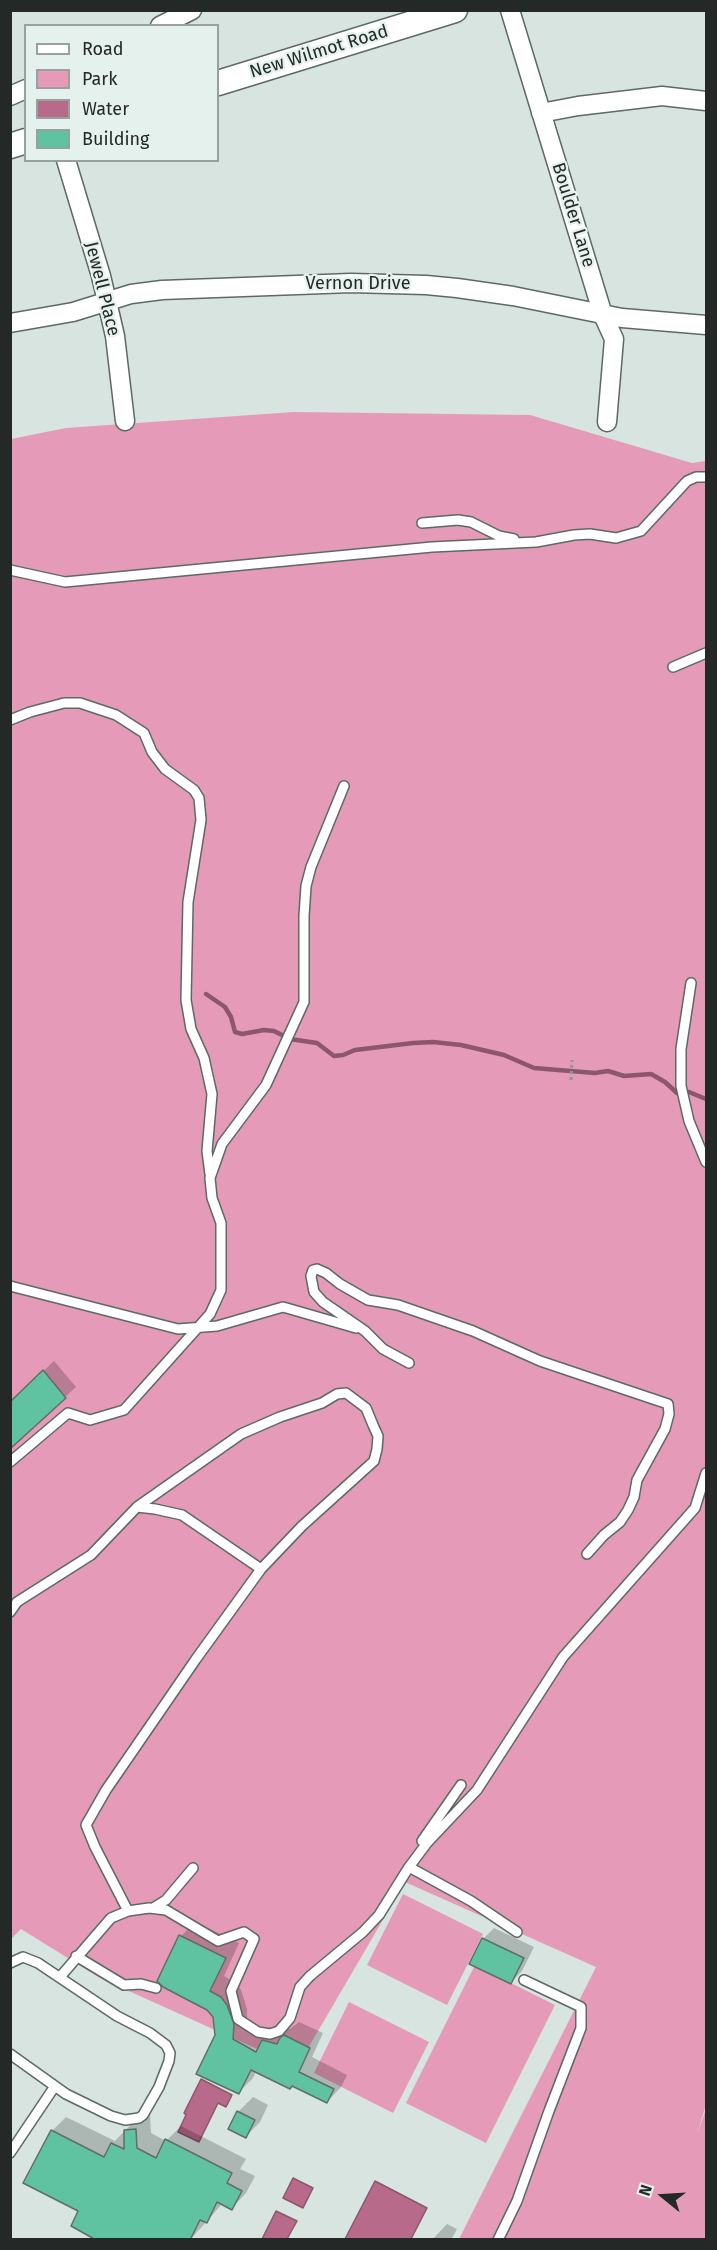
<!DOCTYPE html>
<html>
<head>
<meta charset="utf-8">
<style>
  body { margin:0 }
  #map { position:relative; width:717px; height:2250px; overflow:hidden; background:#d7e4df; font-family:"Fira Sans",sans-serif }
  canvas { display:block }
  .frame { position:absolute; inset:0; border:12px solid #242927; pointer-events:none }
  .legend { position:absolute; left:24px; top:24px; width:195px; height:138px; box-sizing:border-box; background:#e4f1ec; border:2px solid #97a19d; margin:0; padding:8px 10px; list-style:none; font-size:18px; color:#242927 }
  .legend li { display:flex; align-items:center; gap:12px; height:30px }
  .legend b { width:30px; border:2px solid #97a19d }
  .north { position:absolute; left:633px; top:2166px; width:60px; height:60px; -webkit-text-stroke:4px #e4f1ec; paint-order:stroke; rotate:288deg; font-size:16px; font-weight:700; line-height:24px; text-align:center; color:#242927 }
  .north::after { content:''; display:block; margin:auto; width:21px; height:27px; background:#242927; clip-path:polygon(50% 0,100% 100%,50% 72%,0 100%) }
</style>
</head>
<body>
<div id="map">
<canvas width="717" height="2250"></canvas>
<div class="frame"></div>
<ul class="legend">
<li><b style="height:8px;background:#fff"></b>Road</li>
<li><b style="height:16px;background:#e59ab7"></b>Park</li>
<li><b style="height:16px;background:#b86a8a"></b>Water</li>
<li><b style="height:16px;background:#5fc3a1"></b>Building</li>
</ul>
<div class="north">N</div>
</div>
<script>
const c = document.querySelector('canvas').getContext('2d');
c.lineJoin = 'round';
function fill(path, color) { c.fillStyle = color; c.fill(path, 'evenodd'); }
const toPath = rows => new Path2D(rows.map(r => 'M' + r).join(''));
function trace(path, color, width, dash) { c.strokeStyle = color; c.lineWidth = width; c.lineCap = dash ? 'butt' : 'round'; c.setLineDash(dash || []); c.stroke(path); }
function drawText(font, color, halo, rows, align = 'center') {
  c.font = font + ' "Fira Sans",sans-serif'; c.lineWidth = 4.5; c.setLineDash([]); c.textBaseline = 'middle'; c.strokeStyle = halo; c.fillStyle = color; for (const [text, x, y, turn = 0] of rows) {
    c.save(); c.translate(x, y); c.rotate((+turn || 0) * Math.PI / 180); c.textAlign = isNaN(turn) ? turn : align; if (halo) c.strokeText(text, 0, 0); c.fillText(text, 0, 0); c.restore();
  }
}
fill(toPath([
  [294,412,530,415,692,463,706,461,706,2105,697,2134,706,2109,706,2239,459,2239,596,1967,405,1882,297,2067,100,1978,21,1929,11,1939,11,439,66,428],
  [403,1894,483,1934,447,2005,367,1965],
  [475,1965,555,2005,486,2143,406,2103],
  [349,2002,429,2042,393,2113,314,2073]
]), '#e59ab7');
const water = toPath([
  [201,2079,232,2095,226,2107,218,2103,199,2142,178,2132,186,2115,184,2113,201,2079],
  [293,2178,313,2188,303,2208,283,2198,293,2178],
  [375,2181,427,2208,411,2239,345,2239,375,2181],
  [276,2211,297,2221,287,2239,262,2239,276,2211]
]);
fill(water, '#b86a8a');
trace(water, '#8c566c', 1.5);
fill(toPath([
  [54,1361,76,1387,65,1397,10,1403],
  [195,1922,239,1943,224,1976,236,1983,241,1990,247,2009,247,2025,268,2036,278,2026,290,2029,299,2022,323,2033,312,2057,347,2075,341,2087,327,2102,293,2085,256,2071,253,2078,239,2092,216,2036,214,2016,181,1936],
  [494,1928,534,1947,522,1971,511,1982,483,1939],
  [253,2097,268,2105,260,2122,246,2136,238,2112],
  [150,2115,151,2133,166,2141,181,2126,246,2159,240,2169,255,2176,246,2193,232,2208,223,2203,190,2240,80,2211,52,2131,66,2117,115,2141,139,2116],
  [447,2224,457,2229,451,2240,432,2240]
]), '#0003');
trace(toPath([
  [206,994,225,1007,231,1017,235,1032,242,1034,264,1030,274,1031,290,1039,317,1043,334,1056,343,1055,355,1050,413,1043,433,1042,461,1045,504,1055,534,1068,595,1073,608,1071,624,1076,651,1074,665,1082,677,1093,689,1092,706,1099]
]), '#8c566c', 4.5);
const building = toPath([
  [43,1370,66,1398,10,1449,10,1402,43,1370],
  [179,1935,226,1958,210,1991,221,1997,227,2005,234,2024,233,2039,256,2052,262,2040,277,2044,280,2038,284,2035,310,2048,299,2072,334,2089,327,2103,292,2086,290,2089,251,2070,239,2094,196,2074,215,2035,213,2017,207,2010,163,1987,157,1981,179,1935],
  [482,1938,524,1958,511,1984,469,1964,482,1938],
  [237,2111,255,2120,246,2138,228,2129,237,2111],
  [136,2129,137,2148,156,2158,165,2139,232,2173,227,2183,242,2191,232,2210,217,2202,207,2223,200,2220,190,2240,96,2240,71,2226,78,2211,23,2183,51,2130,104,2157,111,2143,124,2149,124,2130,136,2129]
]);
fill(building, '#5fc3a1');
trace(building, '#626d68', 1.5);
const service = toPath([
  [422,523,458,520,471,522,499,536,514,539],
  [10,570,65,582,432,547,536,542,574,535,590,534,616,538,641,531,687,481,696,477,706,477],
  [673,667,706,653],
  [10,720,30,712,64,703,80,703,116,715,144,733,152,752,165,769,194,790,199,798,201,820,188,902,186,1000,191,1029,204,1058,212,1094,207,1151,210,1174],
  [691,983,681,1049,681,1086,689,1121,706,1162],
  [10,1286,178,1329,217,1326,283,1307,356,1328],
  [409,1363,383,1349,365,1331,323,1302,314,1292,311,1276,313,1270,317,1269,326,1273,340,1284,368,1300,398,1305,473,1331,540,1361,668,1404,669,1414,665,1429,637,1480,634,1497,628,1510,620,1522,604,1535,587,1554],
  [10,1462,68,1413,90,1420,124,1410,210,1314,221,1290,221,1223,212,1198,210,1178,222,1144,266,1085,304,1002,304,916,306,886,311,867,344,786],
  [10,1612,17,1602,91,1555,137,1507],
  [422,1841,461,1785],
  [409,1867,427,1843,477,1790,563,1657,695,1508,706,1473],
  [153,1908,166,1900,193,1868],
  [128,1911,95,1847,86,1825,106,1790,196,1659,261,1569,302,1526,374,1461,377,1449,378,1436,373,1425,366,1408,346,1393,337,1394,322,1403,280,1417,241,1434,137,1507,155,1509,182,1515,261,1569],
  [76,1956,124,1985,141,1984,156,1988],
  [10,1963,23,1957,38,1963,117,2016,150,2033,166,2045,170,2053,169,2061,159,2087,143,2115,139,2118,125,2120,111,2116,66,2094,10,2054],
  [60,1977,111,1918,128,1911,149,1908,166,1910,218,1941,244,1932,254,1939,231,1991,238,2019,258,2032,270,2034,279,2031,290,2018,300,1987,310,1976,363,1932,379,1915,409,1867,471,1901,517,1932],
  [10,2153,55,2086],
  [498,2240,517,2201,549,2111,581,2028,581,2007,524,1980]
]);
const minor = toPath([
  [510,10,603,315,614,339,607,422],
  [160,26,192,10],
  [10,96,26,89],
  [541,113,578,106,662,96,706,101],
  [66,160,101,276,115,336,125,421],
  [10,323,73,312,131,294,162,290,351,283,426,285,457,288,513,296,622,318,706,325]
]);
const tertiary = toPath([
  [218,83,455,10],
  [10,146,26,141]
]);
trace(service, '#5d6964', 12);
trace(minor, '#5d6964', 21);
trace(tertiary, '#5d6964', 27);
trace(toPath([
  [571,1080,572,1060]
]), '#8d9793', 3, [3, 3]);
trace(service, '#fff', 9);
trace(minor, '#fff', 18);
trace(tertiary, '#fff', 24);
drawText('18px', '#242927', '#e4f1ec', [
  ["New Wilmot Road",319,52,-17],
  ["Boulder Lane",573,215,73],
  ["Vernon Drive",358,284],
  ["Jewell Place",102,289,76]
]);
</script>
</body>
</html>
